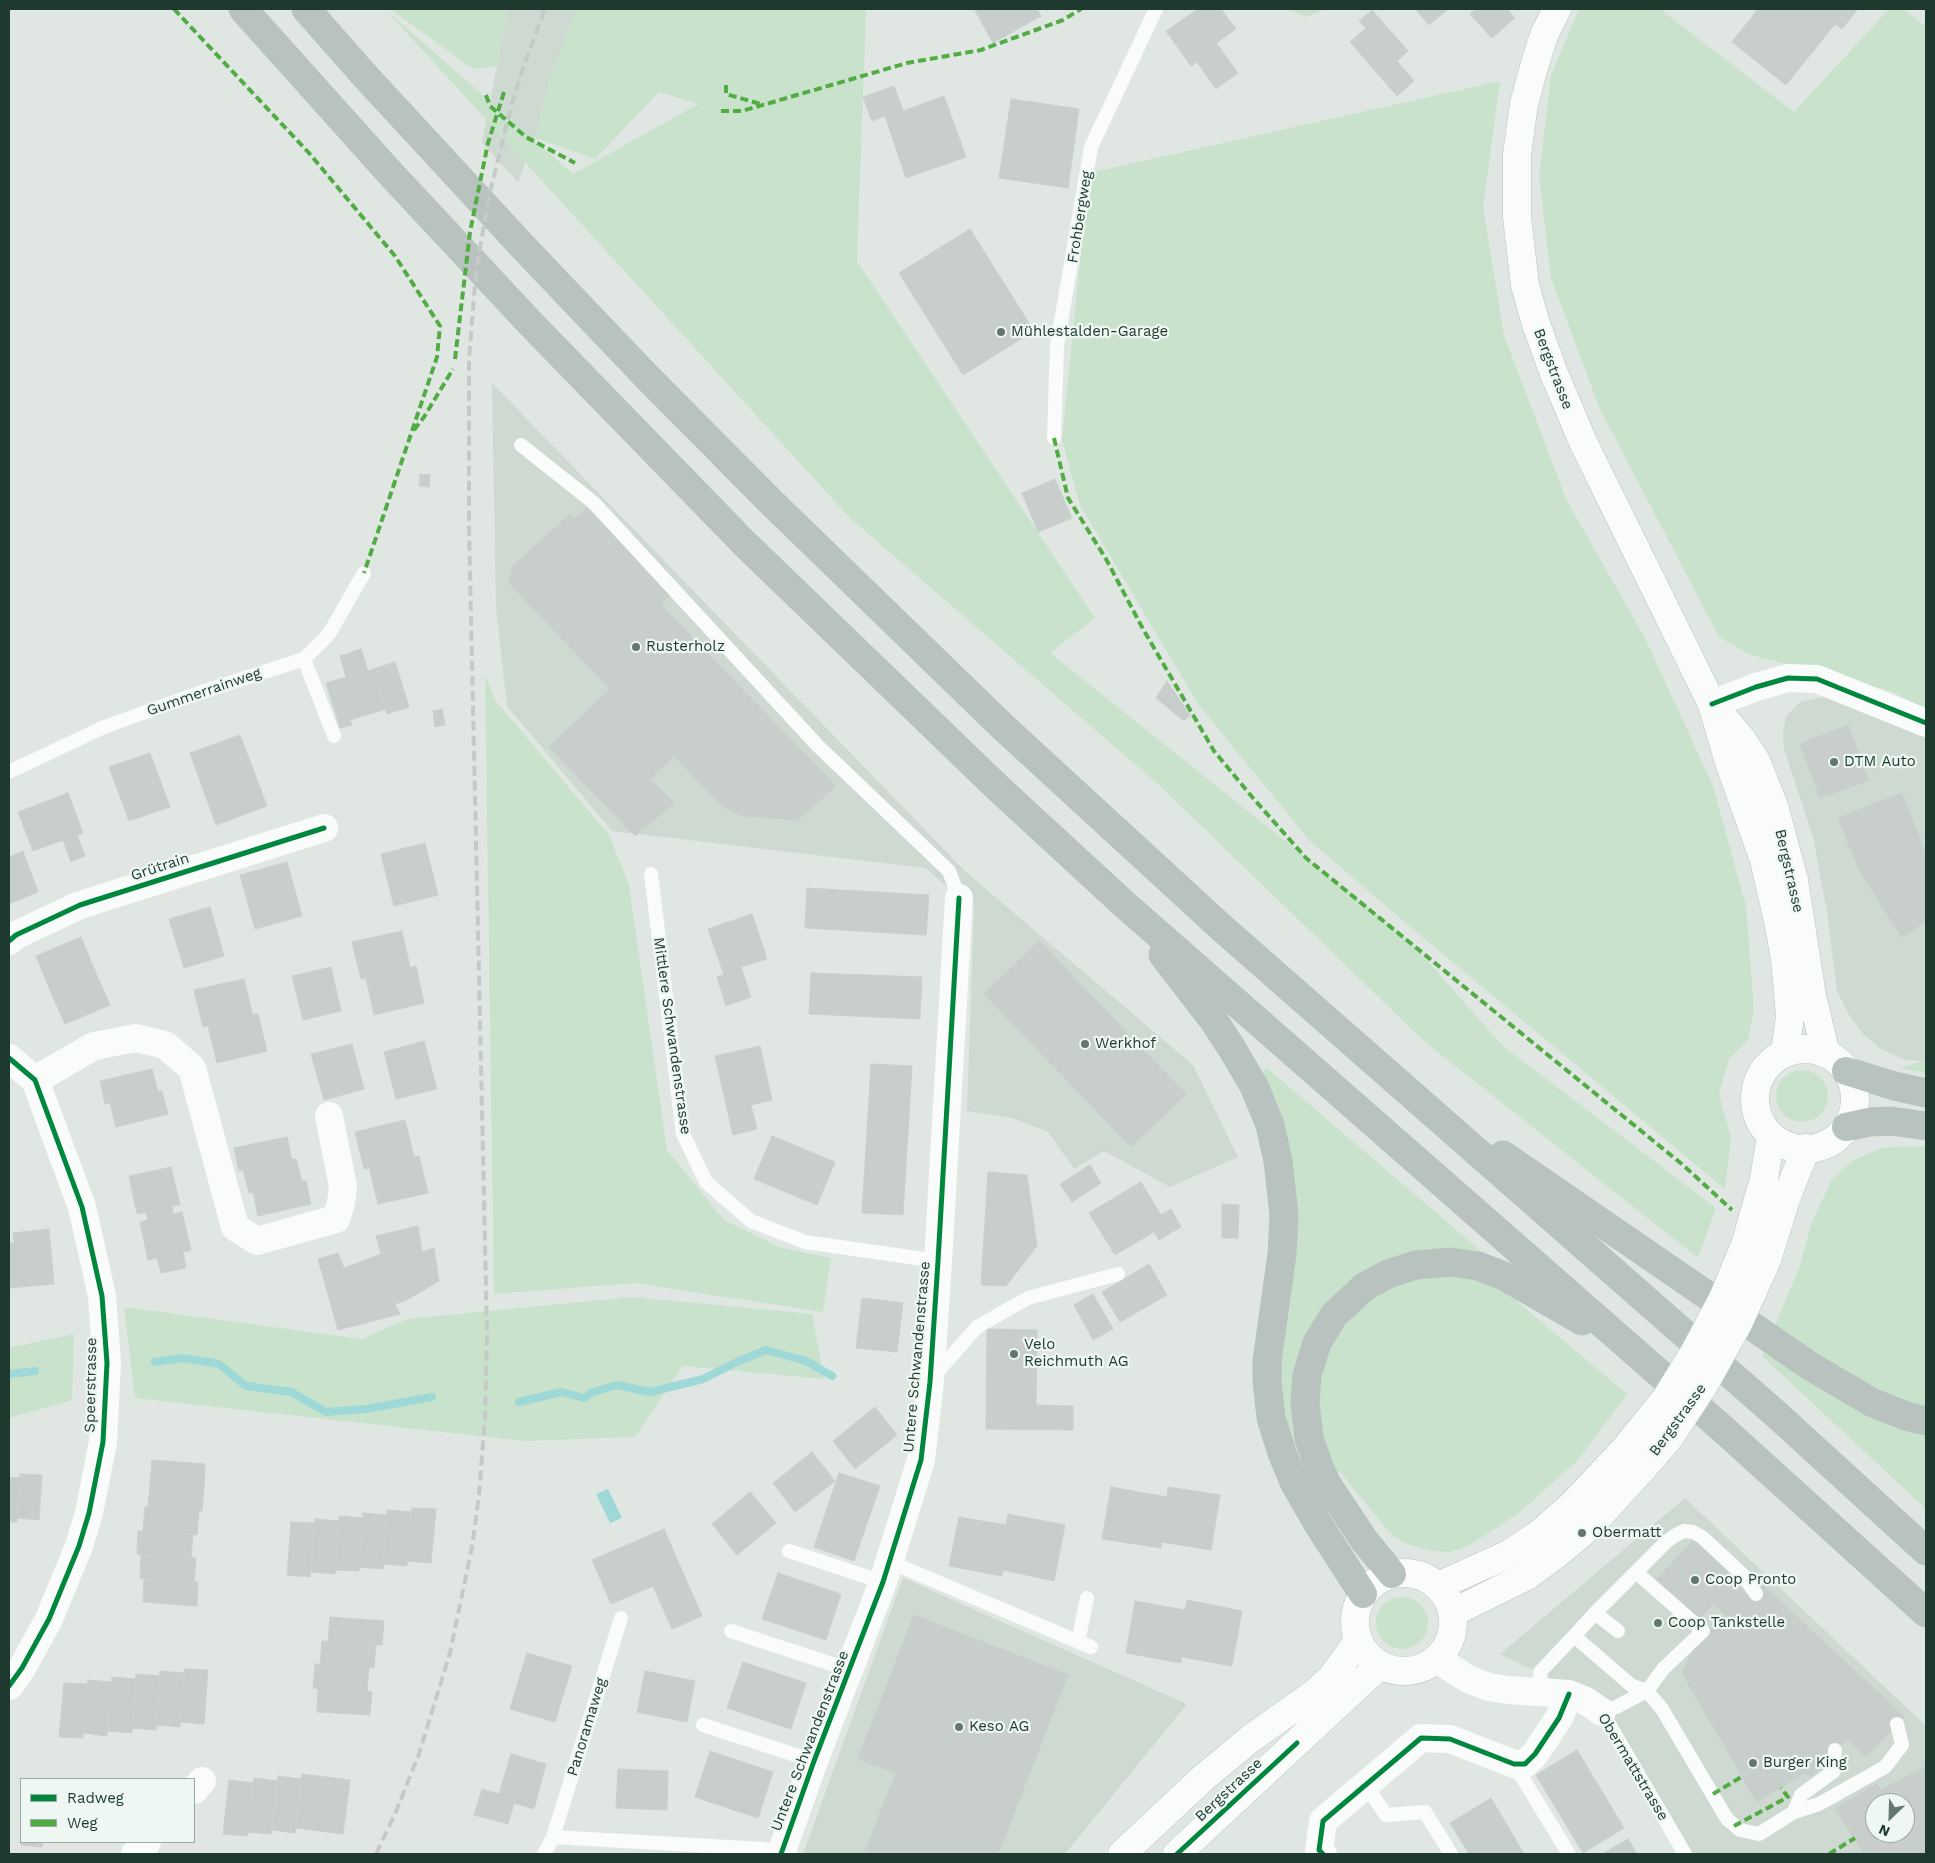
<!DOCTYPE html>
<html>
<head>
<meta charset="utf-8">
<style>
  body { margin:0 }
  #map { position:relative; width:1935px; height:1863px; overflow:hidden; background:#e0e7e3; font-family:"Work Sans",sans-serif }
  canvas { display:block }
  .frame { position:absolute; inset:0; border:10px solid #1e3a2e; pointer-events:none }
  .legend { position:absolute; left:20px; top:1778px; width:175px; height:65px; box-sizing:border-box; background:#eef7f1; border:1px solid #9baba3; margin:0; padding:6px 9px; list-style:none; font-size:15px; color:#1e3a2e }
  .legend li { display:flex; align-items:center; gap:10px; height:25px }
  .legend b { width:25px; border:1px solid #9baba3 }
  .north { position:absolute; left:1865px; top:1793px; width:50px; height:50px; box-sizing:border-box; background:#eef7f1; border:1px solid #9baba3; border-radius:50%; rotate:204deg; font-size:14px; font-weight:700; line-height:20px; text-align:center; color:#1e3a2e }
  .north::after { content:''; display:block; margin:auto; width:18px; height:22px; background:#62776d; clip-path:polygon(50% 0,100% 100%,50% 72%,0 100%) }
</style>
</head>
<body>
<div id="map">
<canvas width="1935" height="1863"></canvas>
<div class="frame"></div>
<ul class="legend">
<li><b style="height:6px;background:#00873e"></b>Radweg</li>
<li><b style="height:6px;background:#52ac44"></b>Weg</li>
</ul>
<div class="north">N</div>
</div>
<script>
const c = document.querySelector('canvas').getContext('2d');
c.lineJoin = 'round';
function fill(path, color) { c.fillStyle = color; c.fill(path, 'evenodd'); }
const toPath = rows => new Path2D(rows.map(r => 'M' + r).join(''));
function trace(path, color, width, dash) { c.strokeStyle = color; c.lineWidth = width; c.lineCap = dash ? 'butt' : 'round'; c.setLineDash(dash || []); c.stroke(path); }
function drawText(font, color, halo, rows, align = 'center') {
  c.font = font + ' "Work Sans",sans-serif'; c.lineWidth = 4.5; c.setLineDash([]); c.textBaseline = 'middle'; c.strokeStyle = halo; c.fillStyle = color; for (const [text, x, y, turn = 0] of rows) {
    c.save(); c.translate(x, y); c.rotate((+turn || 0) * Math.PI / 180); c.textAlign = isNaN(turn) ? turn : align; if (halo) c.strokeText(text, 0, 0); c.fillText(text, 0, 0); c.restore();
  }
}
fill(toPath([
  [508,9,577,9,549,82,535,138,518,182,482,143],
  [492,383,966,872,1193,1065,1238,1157,1170,1187,1104,1151,1074,1169,1048,1132,1013,1118,967,1111,974,909,925,868,612,831,507,706,496,608],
  [1822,697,1851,702,1926,734,1926,1061,1905,1060,1881,1049,1864,1035,1849,1015,1837,991,1827,912,1813,837,1784,749,1783,734,1786,716,1800,702],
  [1685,1498,1926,1726,1926,1854,1687,1854,1585,1696,1500,1654],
  [1875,1803,1905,1803,1905,1833,1875,1833],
  [903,1578,1187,1704,1065,1854,803,1854]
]), '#ced9d2');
fill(toPath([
  [385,9,573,174,698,104,659,92,595,159,535,138,549,82,577,9,866,9,857,261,1095,618,1050,653,1408,939,1503,1046,1716,1208,1698,1258,1425,1042,1159,785,850,518],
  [390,9,508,9,497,66,473,69],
  [1289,9,1325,9,1306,17],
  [1579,9,1660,9,1794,112,1889,9,1903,9,1926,27,1926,710,1891,691,1751,655,1719,637,1599,407,1551,278,1539,176,1551,75],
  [1500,81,1483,208,1504,335,1566,499,1646,640,1713,786,1746,906,1754,1010,1748,1039,1729,1059,1719,1094,1731,1138,1725,1189,1421,936,1309,840,1198,704,1080,505,1062,440,1089,173],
  [485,675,495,700,609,835,629,885,667,1150,724,1220,779,1247,831,1258,823,1312,634,1283,494,1294],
  [1925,1060,1926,1061,1926,1073,1901,1068],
  [1267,1068,1481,1251,1519,1303,1627,1394,1577,1461,1519,1513,1468,1546,1450,1552,1432,1551,1404,1543,1390,1533,1340,1472,1307,1483,1288,1439,1279,1402,1277,1112,1265,1077,1264,1070],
  '1776 1096a26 26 0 1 1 52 0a26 26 0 1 1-52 0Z',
  [1921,1146,1926,1147,1926,1509,1762,1356,1799,1268,1812,1222,1832,1179,1854,1160,1881,1148],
  [632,1297,812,1314,824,1379,683,1366,635,1437,524,1441,135,1398,124,1307,362,1339,407,1319],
  [74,1334,72,1400,9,1418,9,1348],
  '1376 1623a26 26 0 1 1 52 0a26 26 0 1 1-52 0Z'
]), '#c8e2cc');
fill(toPath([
  [608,1489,622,1518,610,1523,596,1494]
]), '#9ed9d7');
trace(toPath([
  [155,1362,183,1358,219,1364,246,1386,291,1392,326,1412,366,1409,432,1397],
  [9,1374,35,1371],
  [519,1402,561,1392,584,1398,593,1392,617,1385,650,1392,703,1379,737,1362,766,1350,806,1361,832,1376]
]), '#9ed9d7', 8);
const building = toPath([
  [974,9,1037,9,1041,16,993,43,974,9],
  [1198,9,1221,9,1236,29,1216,43,1238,73,1216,89,1197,62,1191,66,1166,31,1198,9],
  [1415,9,1448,9,1429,25,1415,9],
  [1476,9,1507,9,1515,18,1492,38,1470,14,1476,9],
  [1758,9,1858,9,1842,29,1835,24,1786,85,1732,42,1758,9],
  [1372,10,1408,51,1397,61,1414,81,1397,96,1350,42,1366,28,1359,21,1372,10],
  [894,86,903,111,944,96,966,157,906,178,885,116,872,121,863,97,894,86],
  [1011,99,1079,109,1068,188,999,178,1011,99],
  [970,229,1034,331,963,375,899,273,970,229],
  [420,474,430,475,429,487,419,486,420,474],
  [1055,479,1072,518,1038,532,1022,493,1055,479],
  [587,508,670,595,661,605,836,786,798,820,742,816,722,806,674,756,650,779,674,803,635,836,549,747,610,689,509,583,512,567,570,514,575,519,587,508],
  [361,649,368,671,373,669,386,709,350,720,352,725,340,728,326,683,346,677,340,656,361,649],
  [395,662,409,707,387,714,373,669,395,662],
  [1167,681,1190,715,1184,721,1156,698,1167,681],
  [442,709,445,725,435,727,433,711,442,709],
  [1848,725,1869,780,1820,798,1800,744,1848,725],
  [240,735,267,806,216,825,190,753,240,735],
  [150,753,170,807,129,821,109,767,150,753],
  [68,793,83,833,77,835,85,856,71,862,63,840,33,851,18,812,68,793],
  [1902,793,1926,855,1926,921,1902,937,1860,872,1838,818,1902,793],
  [425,843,438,895,394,906,381,854,425,843],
  [23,851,38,892,9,904,9,857,23,851],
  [287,862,302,916,255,929,240,875,287,862],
  [807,888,929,895,926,935,805,928,807,888],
  [210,907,224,956,184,968,169,919,210,907],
  [752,914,767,959,741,967,751,997,726,1006,717,977,724,975,708,929,752,914],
  [402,931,410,967,361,979,352,942,402,931],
  [81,937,95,971,50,990,36,956,81,937],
  [1039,941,1186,1094,1131,1147,984,994,1039,941],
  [416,966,424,1003,374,1015,366,978,416,966],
  [331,967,341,1011,303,1020,292,976,331,967],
  [95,971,110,1005,65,1024,50,990,95,971],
  [811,973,922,977,920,1019,809,1014,811,973],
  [244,979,253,1016,203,1027,194,990,244,979],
  [258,1014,267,1051,217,1063,208,1026,258,1014],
  [424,1041,437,1089,396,1099,384,1052,424,1041],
  [352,1044,364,1089,324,1100,311,1054,352,1044],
  [760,1046,772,1100,751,1105,757,1129,733,1135,715,1056,760,1046],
  [871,1064,912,1066,903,1215,862,1213,871,1064],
  [152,1069,158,1092,105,1104,100,1081,152,1069],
  [162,1091,168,1114,116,1127,110,1103,162,1091],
  [405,1120,414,1157,364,1169,355,1132,405,1120],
  [772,1136,835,1162,817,1205,754,1179,772,1136],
  [287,1137,292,1160,239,1171,234,1148,287,1137],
  [419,1156,428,1193,378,1204,369,1167,419,1156],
  [296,1159,302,1182,249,1193,243,1170,296,1159],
  [1090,1165,1101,1183,1072,1202,1060,1184,1090,1165],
  [171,1167,180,1205,172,1206,173,1214,148,1220,146,1212,137,1214,129,1176,171,1167],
  [988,1172,1027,1175,1037,1246,1006,1286,981,1285,988,1172],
  [306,1181,311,1204,258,1216,253,1192,306,1181],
  [1141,1182,1161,1215,1171,1209,1181,1227,1159,1240,1154,1232,1115,1255,1089,1213,1141,1182],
  [1222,1204,1239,1205,1238,1238,1222,1238,1222,1204],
  [182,1212,191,1250,183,1252,186,1268,161,1273,157,1258,148,1260,140,1222,182,1212],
  [418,1226,422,1252,434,1248,439,1281,405,1301,395,1304,400,1314,338,1330,318,1259,338,1253,344,1268,381,1254,376,1236,418,1226],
  [49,1229,54,1284,9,1288,9,1243,14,1243,13,1233,49,1229],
  [1149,1264,1167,1295,1120,1322,1102,1292,1149,1264],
  [1093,1294,1113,1329,1093,1340,1074,1305,1093,1294],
  [862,1298,903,1303,897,1352,856,1348,862,1298],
  [987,1329,1037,1330,1036,1405,1073,1406,1073,1430,986,1429,987,1329],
  [875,1407,897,1435,855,1469,833,1441,875,1407],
  [812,1452,835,1481,795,1512,773,1483,812,1452],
  [152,1460,205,1464,204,1488,150,1484,152,1460],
  [839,1473,880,1486,854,1561,814,1547,839,1473],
  [20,1474,42,1475,39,1520,17,1518,20,1474],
  [9,1477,20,1478,17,1522,9,1522,9,1477],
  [150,1484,204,1488,202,1511,148,1507,150,1484],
  [1111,1487,1167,1497,1168,1487,1220,1495,1211,1550,1162,1542,1161,1548,1102,1539,1111,1487],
  [750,1492,776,1523,737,1555,712,1524,750,1492],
  [145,1507,199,1511,197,1535,143,1531,145,1507],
  [412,1508,436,1509,431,1563,407,1561,412,1508],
  [387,1510,411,1512,407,1566,383,1564,387,1510],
  [363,1513,387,1515,383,1569,359,1567,363,1513],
  [1008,1514,1065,1525,1054,1581,1003,1570,1002,1576,949,1566,959,1517,1006,1525,1008,1514],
  [339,1516,363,1518,359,1571,335,1570,339,1516],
  [315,1519,339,1521,335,1574,311,1572,315,1519],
  [291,1522,314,1523,310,1577,287,1575,291,1522],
  [664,1529,702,1616,672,1629,653,1586,611,1604,592,1560,664,1529],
  [138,1531,193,1534,191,1558,137,1554,138,1531],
  [1694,1539,1736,1579,1697,1621,1654,1582,1694,1539],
  [141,1555,196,1558,194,1582,140,1578,141,1555],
  [778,1573,841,1594,826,1640,762,1619,778,1573],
  [144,1579,198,1582,197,1606,143,1602,144,1579],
  [1733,1582,1752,1599,1763,1585,1904,1717,1866,1757,1847,1739,1811,1777,1805,1773,1757,1802,1682,1673,1703,1631,1731,1620,1713,1604,1733,1582],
  [1187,1600,1242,1611,1232,1666,1182,1657,1181,1663,1126,1653,1135,1601,1185,1610,1187,1600],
  [914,1615,1068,1675,998,1854,864,1854,896,1773,858,1759,914,1615],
  [330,1617,384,1621,382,1645,328,1641,330,1617],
  [322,1641,376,1644,374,1668,320,1664,322,1641],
  [527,1653,572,1666,555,1722,510,1709,527,1653],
  [743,1662,806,1683,791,1729,727,1708,743,1662],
  [315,1664,369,1668,367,1691,313,1688,315,1664],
  [185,1669,208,1670,204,1724,180,1722,185,1669],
  [160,1671,184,1673,180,1727,156,1725,160,1671],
  [645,1671,695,1681,687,1722,637,1712,645,1671],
  [136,1674,160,1676,156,1730,132,1728,136,1674],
  [112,1677,136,1679,132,1733,108,1731,112,1677],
  [88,1680,112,1682,107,1736,84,1733,88,1680],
  [64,1683,88,1684,83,1738,59,1737,64,1683],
  [318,1688,372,1692,370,1715,317,1712,318,1688],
  [1577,1750,1624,1828,1583,1853,1536,1775,1577,1750],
  [710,1751,773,1772,758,1818,695,1797,710,1751],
  [511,1754,546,1764,534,1809,514,1803,508,1824,474,1815,482,1789,499,1794,511,1754],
  [1926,1766,1926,1854,1864,1854,1835,1808,1877,1784,1881,1790,1926,1766],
  [1875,1803,1905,1803,1905,1833,1875,1833,1875,1803],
  [618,1769,668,1771,667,1810,616,1808,618,1769],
  [302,1774,326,1777,320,1831,296,1828,302,1774],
  [278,1776,301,1779,295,1833,272,1830,278,1776],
  [326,1777,350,1780,343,1834,320,1831,326,1777],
  [254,1778,277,1781,271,1834,247,1832,254,1778],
  [229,1780,253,1783,247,1836,223,1834,229,1780],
  [1491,1798,1524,1854,1469,1854,1450,1823,1491,1798],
  [1628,1839,1637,1854,1602,1854,1628,1839],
  [21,1840,21,1842,43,1842,42,1847,21,1845,21,1840]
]);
fill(building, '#c8cecb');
trace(building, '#c9d0cc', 1);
const secondary = toPath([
  [1557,9,1544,35,1534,67,1524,104,1517,154,1517,217,1525,285,1535,321,1553,371,1583,442,1712,704,1729,762,1764,860,1778,921,1785,959,1790,1016,1785,1053],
  [1718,711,1741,738,1756,761,1774,806,1794,880,1812,996,1826,1054],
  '1755 1099a50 50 0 1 1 100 0a50 50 0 1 1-100 0Z',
  [1745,1245,1764,1179,1771,1136],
  [1767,1260,1787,1196,1806,1148],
  '1355 1622a49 49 0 1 1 98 0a49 49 0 1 1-98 0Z',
  [1438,1586,1509,1554,1539,1534,1572,1505,1623,1451],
  [1452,1613,1527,1576,1558,1553,1582,1533,1603,1512,1644,1467],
  [1122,1854,1202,1779,1250,1739,1315,1693,1332,1677,1358,1641],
  [1177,1854,1380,1665]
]);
const motorway = toPath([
  [243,9,390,173,532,325,745,544,998,788,1124,904,1725,1431,1926,1613],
  [306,9,366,77,525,249,648,378,771,502,1003,727,1223,929,1777,1415,1926,1551],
  [1163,955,1214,1021,1231,1047,1254,1086,1270,1125,1278,1161,1284,1215,1282,1254,1267,1361,1267,1381,1271,1418,1282,1453,1294,1482,1318,1524,1363,1594],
  [1846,1071,1894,1086,1926,1093],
  [1846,1127,1869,1122,1891,1121,1926,1126],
  [1503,1155,1810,1366,1871,1402,1906,1416,1926,1421],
  [1392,1574,1364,1540,1327,1484,1319,1467,1309,1438,1305,1403,1307,1375,1317,1343,1334,1315,1364,1287,1388,1274,1416,1265,1450,1262,1478,1266,1504,1276,1582,1321]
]);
trace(secondary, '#b9c4be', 29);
trace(motorway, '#bac4bf', 29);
trace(toPath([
  [1054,438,1057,345,1091,147,1156,9],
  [521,445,594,503,818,746,949,871,959,898],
  [304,659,334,736],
  [9,772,104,727,196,694,304,659,329,634,364,573],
  [651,874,683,1134,706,1182,751,1221,805,1242,938,1261],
  [933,1377,977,1327,1028,1298,1118,1274],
  [789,1551,883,1582],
  [890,1562,1091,1647],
  [1636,1572,1703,1631,1663,1669,1647,1691,1616,1707,1602,1712,1685,1854],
  [1595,1613,1618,1631],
  [621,1618,553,1837,782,1850],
  [731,1631,850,1670],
  [1574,1636,1595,1613,1666,1542,1674,1536,1684,1531,1693,1532,1702,1537,1744,1576,1756,1594],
  [1078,1642,1087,1598],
  [1542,1693,1540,1672,1574,1636,1632,1686,1647,1691,1662,1709,1727,1819,1740,1830,1759,1834,1794,1812,1819,1804,1885,1767,1902,1745,1897,1724],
  [703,1725,814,1761],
  [1514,1764,1569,1854],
  [1365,1784,1386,1815,1425,1812,1451,1854],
  [1794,1812,1801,1795,1834,1771,1835,1750],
  [544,1854,553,1837]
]), '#fafbfb', 14);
trace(toPath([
  [1712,704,1756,687,1788,678,1817,679,1926,723],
  [9,941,16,935,80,905,324,828],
  [9,1058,35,1080,82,1207,102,1296,107,1363,103,1442,89,1513,79,1546,49,1619,22,1668,9,1686],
  [35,1080,94,1046,136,1038,165,1045,192,1068,235,1227,257,1241,336,1219,341,1203,343,1186,329,1116],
  [1437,1659,1468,1679,1489,1687,1508,1690,1569,1694,1586,1701,1602,1712],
  [194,1790,202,1781],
  [135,1854,147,1842],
  [781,1854,814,1761,883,1582,921,1460,930,1382,938,1261,959,898],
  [1323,1854,1319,1850,1323,1821,1421,1738,1450,1739,1514,1764,1525,1764,1535,1754,1559,1718,1569,1694]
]), '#fafbfb', 28);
trace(secondary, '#fafbfb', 28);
trace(motorway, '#b8c2be', 28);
trace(toPath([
  [376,1854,395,1814,419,1754,450,1653,472,1547,479,1495,485,1418,487,1333,469,527,469,359,476,272,489,196,512,103,524,65,545,9]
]), '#c5c9c7', 4, [10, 5]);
const secondaryBridge = toPath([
  [1623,1451,1666,1398,1695,1351,1723,1298,1745,1245],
  [1644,1467,1669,1438,1704,1385,1738,1324,1767,1260]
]);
trace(secondaryBridge, '#b9c4be', 29, []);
trace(secondaryBridge, '#fafbfb', 28);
trace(toPath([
  [174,9,309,153,395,256,440,326,437,357,364,573],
  [726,85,726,94,764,105],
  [486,95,490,106,526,137,575,163],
  [721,111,742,111,907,63,981,50,1063,20,1081,9],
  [455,359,470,232,488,143,505,89],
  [414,430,424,417,453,369],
  [1054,438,1068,498,1106,559,1143,629,1214,751,1253,798,1306,858,1683,1165,1732,1210],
  [1713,1794,1743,1776],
  [1734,1826,1788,1797,1781,1788],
  [1829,1854,1855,1838]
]), '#52ac44', 4, [8, 4]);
trace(toPath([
  [1712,704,1756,687,1788,678,1817,679,1926,723],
  [9,941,16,935,80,905,324,828],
  [9,1058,35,1080,82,1207,102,1296,107,1363,103,1442,89,1513,79,1546,49,1619,22,1668,9,1686],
  [781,1854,814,1761,883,1582,921,1460,930,1382,938,1261,959,898],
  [1177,1854,1297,1743],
  [1323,1854,1319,1850,1323,1821,1421,1738,1450,1739,1514,1764,1525,1764,1535,1754,1559,1718,1569,1694]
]), '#00873e', 5);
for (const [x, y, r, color] of [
  [1001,332,5,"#62776d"],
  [636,647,5,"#62776d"],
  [1834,762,5,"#62776d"],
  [1085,1044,5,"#62776d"],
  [1014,1354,5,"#62776d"],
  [1582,1533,5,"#62776d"],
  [1695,1580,5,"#62776d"],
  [1658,1623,5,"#62776d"],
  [959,1727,5,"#62776d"],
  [1753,1763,5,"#62776d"]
]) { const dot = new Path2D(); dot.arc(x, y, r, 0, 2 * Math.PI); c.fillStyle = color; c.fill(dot); trace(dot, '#eef7f1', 2); }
drawText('15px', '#1e3a2e', '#eef7f1', [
  ["Frohbergweg",1080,217,-81],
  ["Bergstrasse",1553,369,69],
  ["Gummerrainweg",204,692,-19],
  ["Grütrain",160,867,-18],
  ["Bergstrasse",1789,871,77],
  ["Mittlere Schwandenstrasse",672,1036,82],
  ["Untere Schwandenstrasse",917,1357,-85],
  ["Speerstrasse",91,1385,-89],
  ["Bergstrasse",1678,1420,-54],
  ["Panoramaweg",587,1727,-73],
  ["Untere Schwandenstrasse",810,1741,-69],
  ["Obermattstrasse",1633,1767,59],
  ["Bergstrasse",1229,1790,-43]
]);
drawText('15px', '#1e3a2e', '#eef7f1', [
  ["Mühlestalden-Garage",1011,332],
  ["Rusterholz",646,647],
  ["DTM Auto",1844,762],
  ["Werkhof",1095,1044],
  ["Velo",1024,1345],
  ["Reichmuth AG",1024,1362],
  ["Obermatt",1592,1533],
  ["Coop Pronto",1705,1580],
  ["Coop Tankstelle",1668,1623],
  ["Keso AG",969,1727],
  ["Burger King",1763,1763]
], 'left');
</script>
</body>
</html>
